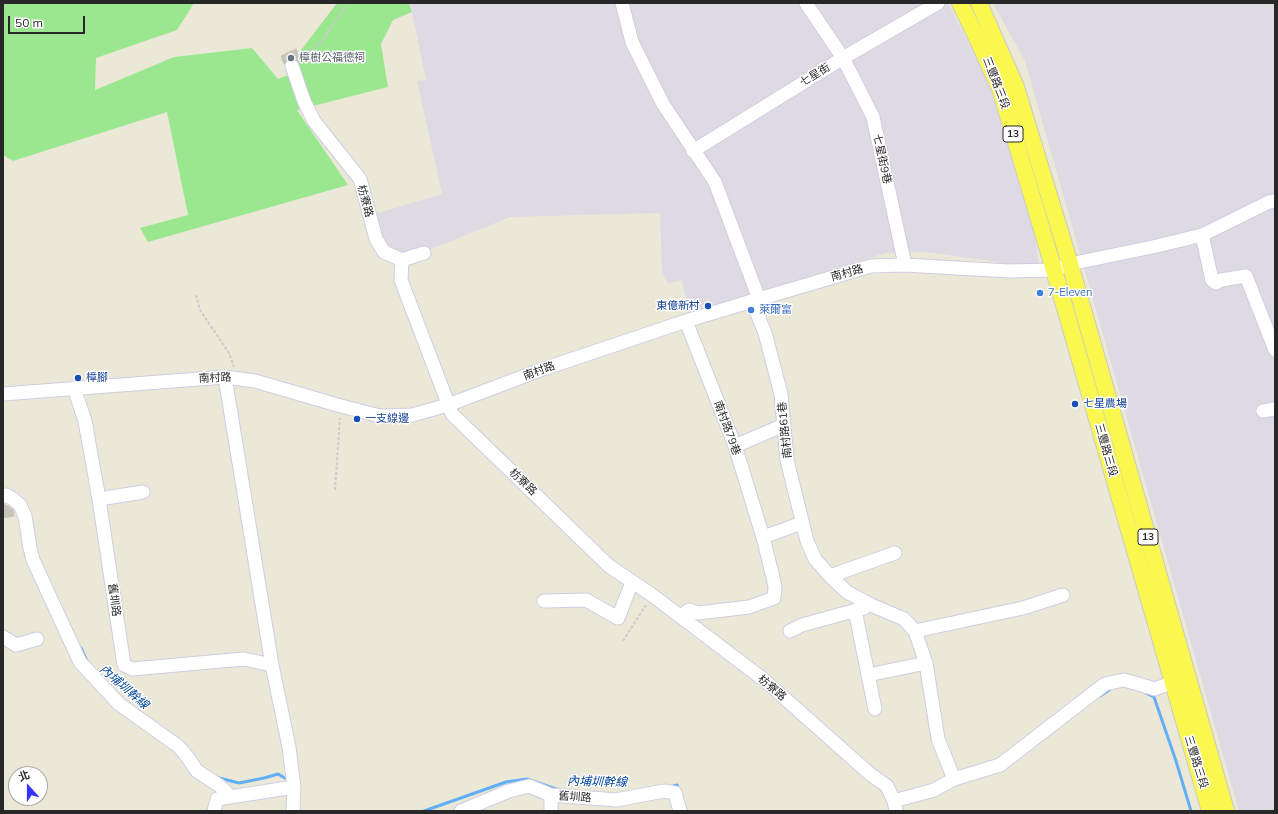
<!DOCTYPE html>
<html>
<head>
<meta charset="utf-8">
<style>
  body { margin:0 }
  #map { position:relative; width:1278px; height:814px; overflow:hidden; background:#ece8d8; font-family:Mulish,"Noto Sans TC",sans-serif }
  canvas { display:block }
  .frame { position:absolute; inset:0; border:4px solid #282828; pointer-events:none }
  .north { position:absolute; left:8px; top:766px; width:40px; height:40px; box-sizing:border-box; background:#fff; border:1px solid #a9a9a9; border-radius:50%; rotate:339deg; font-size:11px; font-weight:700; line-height:16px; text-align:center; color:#282828 }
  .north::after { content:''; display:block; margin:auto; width:14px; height:18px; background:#3832ff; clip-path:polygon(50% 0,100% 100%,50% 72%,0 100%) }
  .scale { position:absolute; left:8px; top:16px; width:77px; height:18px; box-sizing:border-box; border:2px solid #282828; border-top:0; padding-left:5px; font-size:12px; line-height:14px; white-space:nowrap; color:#282828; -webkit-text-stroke:3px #fff; paint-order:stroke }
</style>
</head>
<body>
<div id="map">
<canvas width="1278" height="814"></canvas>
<div class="frame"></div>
<div class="north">北</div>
<div class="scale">50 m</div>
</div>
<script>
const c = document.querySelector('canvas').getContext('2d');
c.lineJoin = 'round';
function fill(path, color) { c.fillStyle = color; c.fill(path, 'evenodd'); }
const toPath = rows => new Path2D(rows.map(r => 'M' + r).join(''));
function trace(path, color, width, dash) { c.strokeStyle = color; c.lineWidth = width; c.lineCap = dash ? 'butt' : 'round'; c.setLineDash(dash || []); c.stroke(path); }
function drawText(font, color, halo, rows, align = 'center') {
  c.font = font + ' Mulish,"Noto Sans TC",sans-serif'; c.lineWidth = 3; c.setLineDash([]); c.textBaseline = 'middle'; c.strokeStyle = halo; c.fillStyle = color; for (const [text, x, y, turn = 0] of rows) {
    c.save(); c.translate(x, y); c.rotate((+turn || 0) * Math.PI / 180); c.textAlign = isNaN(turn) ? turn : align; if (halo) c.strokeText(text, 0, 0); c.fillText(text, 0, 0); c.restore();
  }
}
fill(toPath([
  [410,3,948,3,978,62,991,91,1034,232,1040,270,1015,274,998,262,926,252,885,253,690,315,682,280,668,284,662,272,660,213,510,217,410,258,385,248,375,214,442,194,417,81,426,80],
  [993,3,1275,3,1275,811,1239,811,1025,61]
]), '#dedae3');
fill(toPath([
  [3,3,194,3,177,30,96,58,95,90,174,57,252,48,278,79,293,73,292,62,337,3,409,3,412,12,393,20,381,44,388,87,297,110,348,185,148,242,140,228,188,215,167,112,13,161,3,155]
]), '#9be790');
trace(toPath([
  [81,648,87,661],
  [1146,693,1154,697,1176,761,1191,811],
  [1100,696,1112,688],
  [219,778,239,783,264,778,278,774,290,781],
  [670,787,677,785,679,791],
  [424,811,506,782,527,779,559,790]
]), '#63aff6', 3);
const building = toPath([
  [296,49,301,60,298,61,294,58,290,58,284,64,281,56,296,49],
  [3,504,8,506,13,510,14,516,3,518,3,504]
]);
fill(building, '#c7c4b8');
trace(building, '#c7c4b2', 1);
const minor = toPath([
  [622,3,632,42,663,104,715,182,759,299],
  [806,3,843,58,873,117,905,265],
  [292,66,304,101,314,121,360,179,376,239,384,252,402,260,401,280,452,414,609,566,652,595,763,679,870,774,887,786,894,801,896,811],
  [693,151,843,58,938,3],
  [1202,235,1212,280,1216,283,1221,280,1246,276,1275,350],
  [402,260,424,253],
  [752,301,765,333,781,394,787,460,807,541,815,559,830,576,847,592,871,605,904,619,915,631,926,663,938,739,954,779,1000,765,1105,684,1124,680,1155,689,1181,679],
  [686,321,735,446,763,537],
  [225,377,272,665,289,747,294,787,293,811],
  [74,388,85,421,99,499,124,665,132,669,244,659,272,665],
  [3,394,225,377,255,381,341,406,380,416,412,415,448,405,543,369,686,321,752,301,871,266,905,265,1009,271,1054,270,1070,264,1157,246,1202,235,1269,202,1275,201],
  [1263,411,1275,409],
  [735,446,784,425],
  [3,496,6,495,13,499,20,505,25,516,30,548,33,560,80,662,119,704,178,746,186,755,197,771,220,786,230,796],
  [99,499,143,492],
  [830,576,895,553],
  [544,601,586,600,618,618,632,582],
  [855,610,875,709],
  [681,617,689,610,698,613,749,607,774,598,775,586,763,537,802,523],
  [790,631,802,625,864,608],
  [915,631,1023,608,1063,595],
  [3,637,16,645,37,639],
  [868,675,926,663],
  [894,801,934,790,954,779],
  [214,811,217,799,294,787],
  [461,811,509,791,529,786,551,795,616,800,664,791,675,793,680,811],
  [551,811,551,795]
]);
const major = toPath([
  [960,3,976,36,1000,89,1054,270,1210,811],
  [979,3,1016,87,1070,264,1226,811]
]);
trace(minor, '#cecde2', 15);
trace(major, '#cbcbcb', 18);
trace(toPath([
  [302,61,325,37,348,3],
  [196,295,200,310,229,353,234,367],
  [335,490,340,418],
  [623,641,646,605]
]), '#cbcbcb', 2, [3, 2]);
trace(minor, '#fff', 13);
trace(major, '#faf74f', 16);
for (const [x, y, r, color] of [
  [291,58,4,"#6b7280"],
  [1040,293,4,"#3f7fe0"],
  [708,306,4,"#1a4fb4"],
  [751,310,4,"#3f7fe0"],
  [78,378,4,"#1a4fb4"],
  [1075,404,4,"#1a4fb4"],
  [357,419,4,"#1a4fb4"]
]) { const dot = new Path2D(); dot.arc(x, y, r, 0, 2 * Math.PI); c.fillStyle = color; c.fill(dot); trace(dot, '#fff', 1.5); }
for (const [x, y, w] of [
  [1013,134,20],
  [1148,537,20]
]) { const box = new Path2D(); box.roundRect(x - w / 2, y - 8, w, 16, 3); c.fillStyle = '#fff'; c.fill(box); trace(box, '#282828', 1); }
drawText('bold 10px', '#282828', null, [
  ["13",1013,134],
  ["13",1148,537]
]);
drawText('11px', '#5b616d', '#fff', [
  ["樟樹公福德祠",299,58]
], 'left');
drawText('11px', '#282828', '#fff', [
  ["七星街",815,75,-32],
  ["三豐路三段",996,83,69],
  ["七星街9巷",882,159,78],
  ["枋寮路",365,201,75],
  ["南村路",847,273,-16],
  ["南村路",539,371,-20],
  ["南村路",215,378,-2],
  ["南村路79巷",727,428,70],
  ["南村路61巷",785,430,-96],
  ["三豐路三段",1106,450,74],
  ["枋寮路",523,482,44],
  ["舊圳路",114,600,82],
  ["枋寮路",772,688,41],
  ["三豐路三段",1196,762,73],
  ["舊圳路",575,797,4]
]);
drawText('11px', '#366cbe', '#fff', [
  ["7-Eleven",1048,293],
  ["萊爾富",759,310]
], 'left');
drawText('11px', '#164399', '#fff', [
  ["東億新村",700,306,"right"],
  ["樟腳",86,378],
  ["七星農場",1083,404],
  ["一支線邊",365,419]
], 'left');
drawText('italic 12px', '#0448a0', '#fff', [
  ["內埔圳幹線",124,687,41],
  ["內埔圳幹線",597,782,1]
]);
</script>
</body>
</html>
